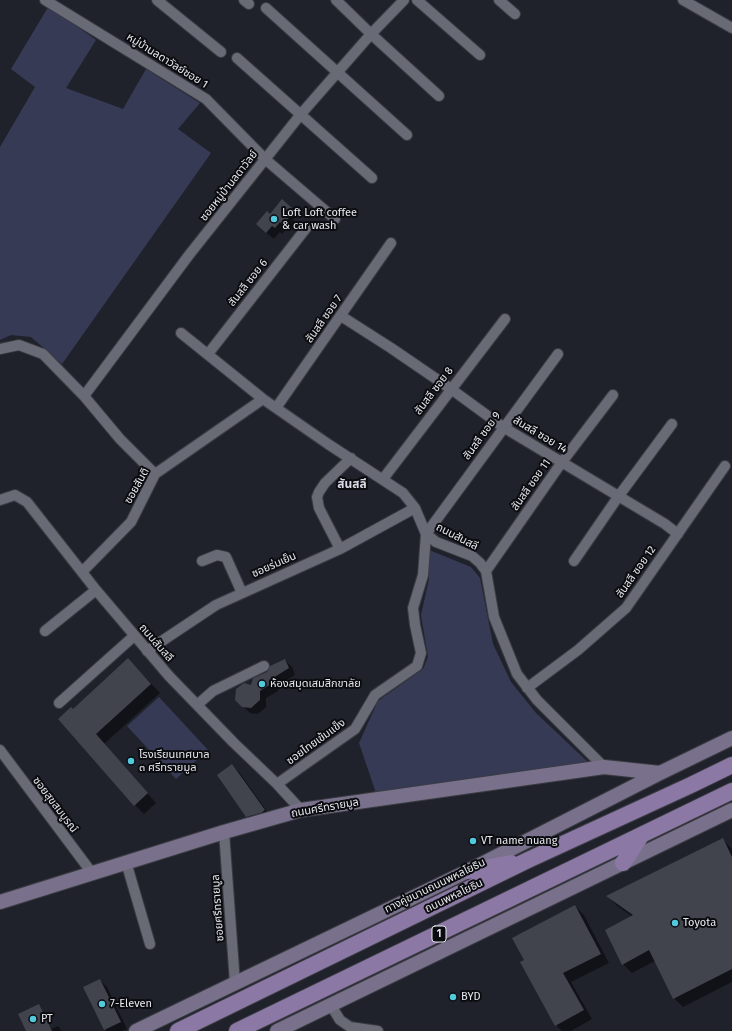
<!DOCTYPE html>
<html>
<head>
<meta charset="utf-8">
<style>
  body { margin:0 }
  canvas { display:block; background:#20222b }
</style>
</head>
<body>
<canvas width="732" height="1031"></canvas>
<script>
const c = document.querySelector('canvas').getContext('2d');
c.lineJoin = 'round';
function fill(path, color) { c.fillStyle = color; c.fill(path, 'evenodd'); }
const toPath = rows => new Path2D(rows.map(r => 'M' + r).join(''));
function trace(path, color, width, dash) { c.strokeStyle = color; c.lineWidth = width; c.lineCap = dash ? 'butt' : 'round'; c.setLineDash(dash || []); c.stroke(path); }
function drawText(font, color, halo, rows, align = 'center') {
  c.font = font + ' "Fira Sans","Noto Sans Thai",sans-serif'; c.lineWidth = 4; c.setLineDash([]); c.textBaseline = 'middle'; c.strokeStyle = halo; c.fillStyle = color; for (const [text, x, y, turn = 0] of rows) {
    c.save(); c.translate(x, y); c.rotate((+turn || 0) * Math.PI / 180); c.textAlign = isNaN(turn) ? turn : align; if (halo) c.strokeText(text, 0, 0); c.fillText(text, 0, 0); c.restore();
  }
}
fill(toPath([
  [47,9,53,9,96,40,66,88,123,109,146,69,200,103,178,129,211,153,62,364,31,337,11,335,0,340,0,147,35,87,11,69],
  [429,550,471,567,480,578,493,644,511,682,536,713,591,765,376,793,359,743,378,701,423,669,428,657,421,615,429,579],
  [159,697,208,750,176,779,127,726]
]), '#363a55');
fill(toPath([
  [291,209,298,215,293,220,296,223,290,231,287,228,282,234,280,232,274,239,264,231,270,215],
  [128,659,160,693,104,744,156,803,144,814,135,805,73,710],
  [285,660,292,667,295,675,279,685,278,691,266,698,266,707,258,714,250,713,243,706,252,686,268,673],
  [232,765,239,772,271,817,254,823,247,816],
  [722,839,732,849,732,982,683,1007,674,998,655,961,632,973,623,964,633,917,616,905,608,896],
  [575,906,584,915,609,963,571,982,592,1019,571,1031,562,1031,556,1025,525,960],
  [100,980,107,987,127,1029,122,1031,107,1031,105,1029],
  [39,1005,51,1029,58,1026,62,1031,27,1031]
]), '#0007');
fill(toPath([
  [282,199,292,208,287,213,290,216,283,225,280,222,275,228,272,226,266,233,256,224,267,211,270,214],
  [128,658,151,684,96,734,148,793,134,806,58,719,71,707,73,709],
  [285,659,289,668,273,678,271,684,260,691,260,700,251,708,242,707,235,700,236,689,244,683,251,685,253,678,267,672,270,666],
  [232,764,265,810,261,813,246,817,217,775],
  [723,838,732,857,732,969,673,999,649,950,622,965,605,930,633,915,606,896],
  [575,905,601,954,563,973,584,1010,555,1026,520,962,524,960,512,938],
  [100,979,121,1022,104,1030,83,987],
  [39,1004,52,1031,26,1031,18,1014]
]), '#41434d');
const street = toPath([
  [45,0,206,99,265,159,335,219],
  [157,0,221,52],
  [244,0,249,4],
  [336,0,371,34,439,96],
  [417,0,480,55],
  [499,0,515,14],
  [683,0,732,28],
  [266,8,407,135],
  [237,58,372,178],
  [341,316,391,348,451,389,503,427,665,524,678,534],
  [181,333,263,399,328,444,403,493,415,508,426,534,436,542,472,556,480,563,486,571,494,617,517,674,537,700,604,767],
  [0,349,19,345,43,354,84,396,120,439,155,474],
  [208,354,307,227],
  [84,396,189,255,301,114,371,34,404,0],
  [276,408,391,243],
  [383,479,505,319],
  [0,500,15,495,27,502,96,590,169,676,234,743,277,784,301,810],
  [340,549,319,508,317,497,319,492,325,483,351,458],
  [202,561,217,555,226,557,242,593],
  [574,561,618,497,672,424],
  [486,571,562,462,613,395],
  [82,572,131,522,155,474,263,399],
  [45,631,96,590],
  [147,651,216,605,340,549,415,508],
  [527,688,578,650,626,608,725,466],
  [59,703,134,636],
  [197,705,213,691,264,666],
  [0,750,92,873],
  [277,784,355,729,375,695,417,666,421,653,415,625,413,608,423,575,426,534,558,354],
  [224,832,235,983],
  [126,862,150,944],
  [330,1004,340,1020,350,1027,378,1031]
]);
const secondary = toPath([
  [0,902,224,832,301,810,604,767,660,773],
  [136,1031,468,871,660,773,732,738],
  [277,1031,732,810]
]);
const primary = toPath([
  [623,863,641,836],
  [468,871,511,863],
  [178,1031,528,860,691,785,732,765],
  [237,1031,732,791]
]);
trace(street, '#3b3c43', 12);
trace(secondary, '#3b3c43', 16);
trace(primary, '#3b3c43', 18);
trace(street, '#686a75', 10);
trace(secondary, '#79718c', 14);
trace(primary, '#8b78a4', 16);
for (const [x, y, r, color] of [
  [274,219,4,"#53cadc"],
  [262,684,4,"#53cadc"],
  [131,761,4,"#53cadc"],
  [473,841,4,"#53cadc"],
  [675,923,4,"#53cadc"],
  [453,997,4,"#53cadc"],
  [102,1004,4,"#53cadc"],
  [33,1019,4,"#53cadc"]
]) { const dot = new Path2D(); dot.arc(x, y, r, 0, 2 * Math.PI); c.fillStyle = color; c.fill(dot); trace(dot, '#0b0c10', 1.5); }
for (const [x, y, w] of [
  [439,934,14]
]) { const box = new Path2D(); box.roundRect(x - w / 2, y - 8, w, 16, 3); c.fillStyle = '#0b0c10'; c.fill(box); trace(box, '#e7e8ee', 1); }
drawText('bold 10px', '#e7e8ee', null, [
  ["1",439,934]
]);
drawText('11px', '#e7e8ee', '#0b0c10', [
  ["หมู่บ้านลดาวัลย์ซอย 1",167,61,32],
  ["ซอยหมู่บ้านลดาวัลย์",229,186,-52],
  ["สันสลี ซอย 6",248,283,-52],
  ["สันสลี ซอย 7",324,319,-55],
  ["สันสลี ซอย 8",434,391,-53],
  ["สันสลี ซอย 14",540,435,31],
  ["สันสลี ซอย 9",482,436,-54],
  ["สันสลี ซอย 11",531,485,-55],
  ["ซอยสันติ",137,486,-61],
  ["ถนนสันสลี",457,537,27],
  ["ซอยร่มเย็น",274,565,-24],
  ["สันสลี ซอย 12",636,572,-55],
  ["ถนนสันสลี",156,643,49],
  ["ซอยไทยเข้มแข็ง",316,742,-36],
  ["ซอยสุขสมบูรณ์",55,805,53],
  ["ถนนศรีทรายมูล",325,808,-10],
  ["ทางคู่ขนานถนนพหลโยธิน",435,886,-26],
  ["ถนนพหลโยธิน",454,896,-26],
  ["ซอยศรีทรายมูล",218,908,-94]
]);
drawText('11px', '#e7e8ee', '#0b0c10', [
  ["Loft Loft coffee",282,213],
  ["& car wash",282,226],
  ["ห้องสมุดเสมสิกขาลัย",270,684],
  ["โรงเรียนเทศบาล",139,755],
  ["๓ ศรีทรายมูล",139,768],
  ["VT name nuang",481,841],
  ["Toyota",683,923],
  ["BYD",461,997],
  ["7-Eleven",110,1004],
  ["PT",41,1019]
], 'left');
drawText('bold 12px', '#d9dbe7', '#0b0c10', [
  ["สันสลี",352,485]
]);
</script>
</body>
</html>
